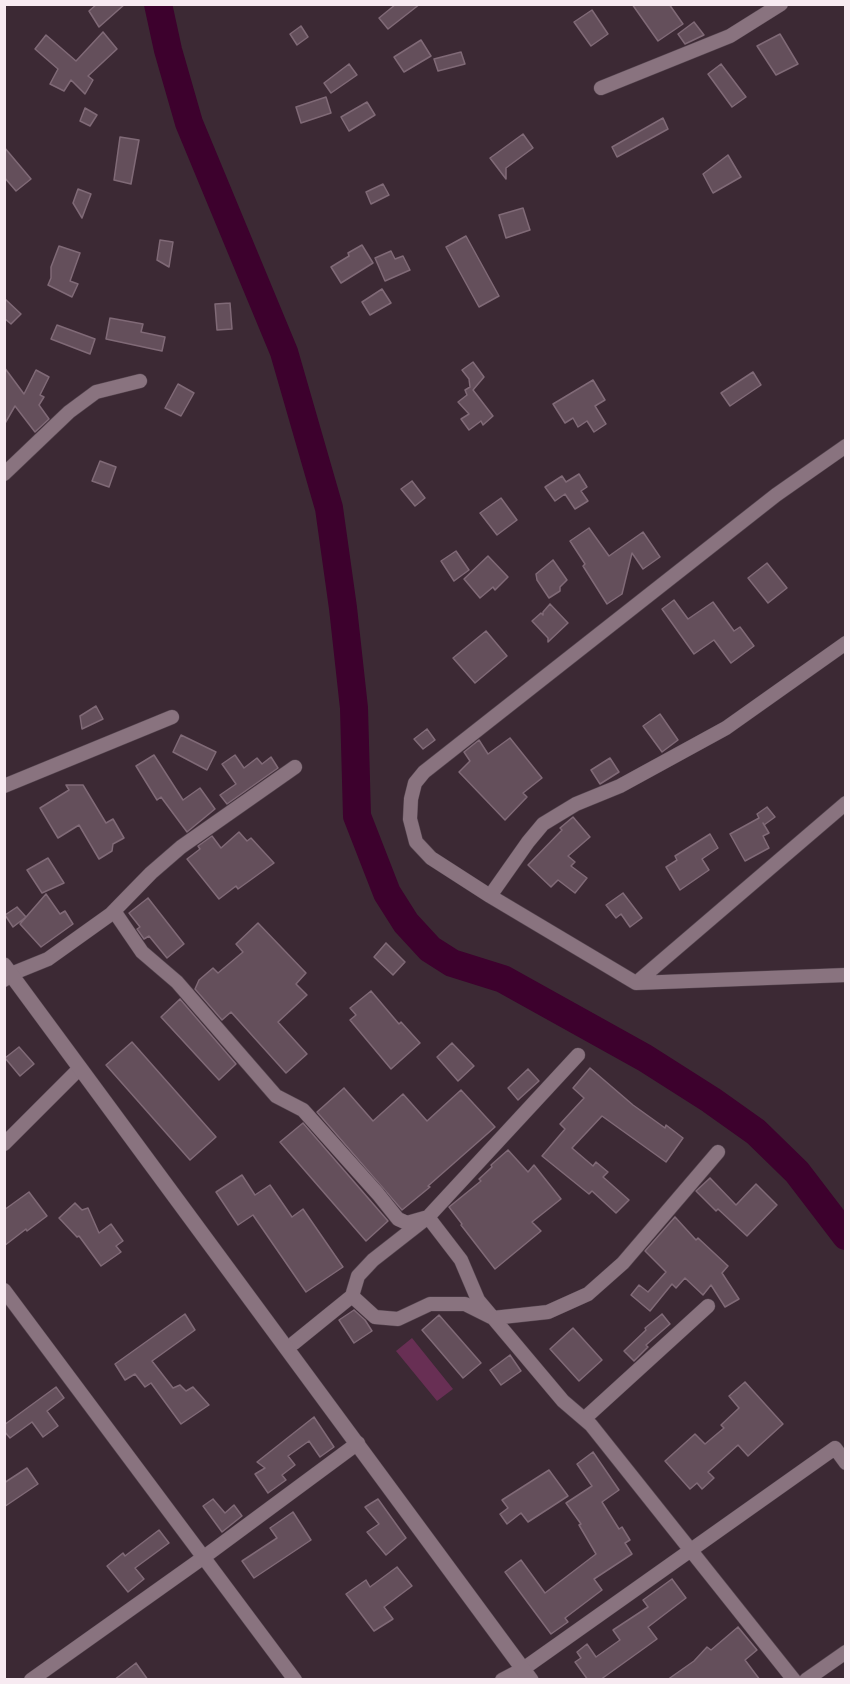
<!DOCTYPE html>
<html>
<head>
<meta charset="utf-8">
<style>
  body { margin:0 }
  #map { position:relative; width:850px; height:1684px; overflow:hidden; background:#3c2934; font-family:"Titillium Web",sans-serif }
  canvas { display:block }
  .frame { position:absolute; inset:0; border:6px solid #f7eaf1; pointer-events:none }
</style>
</head>
<body>
<div id="map">
<canvas width="850" height="1684"></canvas>
<div class="frame"></div>
</div>
<script>
const c = document.querySelector('canvas').getContext('2d');
c.lineJoin = 'round';
function fill(path, color) { c.fillStyle = color; c.fill(path, 'evenodd'); }
const toPath = rows => new Path2D(rows.map(r => 'M' + r).join(''));
function trace(path, color, width, dash) { c.strokeStyle = color; c.lineWidth = width; c.lineCap = dash ? 'butt' : 'round'; c.setLineDash(dash || []); c.stroke(path); }
fill(toPath([
  [412,1338,453,1389,437,1401,396,1351]
]), '#682f54');
trace(toPath([
  [158,4,168,50,189,123,284,352,329,508,343,608,354,708,357,816,387,893,406,923,430,949,452,963,503,979,645,1058,711,1100,756,1132,797,1172,846,1236]
]), '#3d012d', 28);
const building = toPath([
  [97,4,125,4,99,27,89,11,97,4],
  [396,4,420,4,388,29,379,18,396,4],
  [632,4,669,4,683,24,658,41,632,4],
  [592,10,608,34,591,46,574,22,592,10],
  [694,22,704,35,685,44,678,34,694,22],
  [301,26,308,37,297,45,290,34,301,26],
  [103,32,117,49,88,76,93,80,85,94,71,80,64,91,50,84,58,69,35,49,46,35,76,61,103,32],
  [780,34,798,64,776,75,757,46,780,34],
  [421,40,431,56,404,72,394,57,421,40],
  [461,52,465,64,438,71,434,59,461,52],
  [349,64,357,75,331,93,324,83,349,64],
  [721,64,746,97,732,107,708,74,721,64],
  [326,97,331,113,301,123,296,107,326,97],
  [367,102,375,115,349,131,341,117,367,102],
  [85,108,97,115,90,126,80,121,85,108],
  [663,118,668,129,617,157,612,147,663,118],
  [523,134,533,148,506,168,506,179,490,158,523,134],
  [120,137,139,140,131,184,114,180,120,137],
  [4,147,31,179,16,191,4,177,4,147],
  [728,155,741,177,713,193,703,174,728,155],
  [383,184,389,195,371,204,366,192,383,184],
  [78,189,91,194,82,218,73,203,78,189],
  [523,208,530,230,506,238,499,215,523,208],
  [466,236,499,296,479,307,446,247,466,236],
  [160,240,173,242,169,267,157,260,160,240],
  [362,245,373,263,341,283,331,267,349,256,348,253,362,245],
  [59,246,80,253,70,281,78,284,72,297,48,285,51,278,51,267,59,246],
  [391,251,395,259,403,256,410,270,385,281,375,258,391,251],
  [382,289,391,303,370,315,362,302,382,289],
  [4,298,21,314,11,324,4,318,4,298],
  [230,303,232,329,217,330,215,304,230,303],
  [110,318,143,324,141,332,165,337,162,351,106,339,110,318],
  [57,325,95,339,90,354,51,339,57,325],
  [473,362,484,377,473,390,493,416,483,425,481,421,469,430,461,419,469,414,458,402,467,395,465,390,470,387,469,379,462,370,473,362],
  [4,367,24,394,36,370,49,377,40,395,44,397,39,405,49,419,35,432,15,406,4,425,4,367],
  [753,372,761,385,730,406,721,393,753,372],
  [593,380,605,400,595,406,606,424,594,432,587,421,578,427,573,418,565,423,553,404,593,380],
  [178,384,194,393,181,416,165,408,178,384],
  [100,461,116,467,109,487,92,481,100,461],
  [579,474,587,487,581,491,588,501,575,509,565,494,555,501,545,487,562,476,566,482,579,474],
  [412,481,425,498,415,506,401,489,412,481],
  [501,498,517,520,497,535,480,513,501,498],
  [589,528,609,556,643,532,660,557,643,569,632,553,622,594,607,604,583,566,585,564,570,541,589,528],
  [456,551,469,570,454,581,441,561,456,551],
  [488,556,508,577,495,590,493,587,480,598,464,579,488,556],
  [553,560,567,580,560,587,560,591,549,598,537,580,536,574,553,560],
  [767,563,787,588,768,603,748,578,767,563],
  [674,600,688,619,713,602,734,631,740,627,754,646,731,663,714,640,694,654,662,609,674,600],
  [550,604,568,623,548,642,548,638,532,621,541,613,543,615,543,612,550,604],
  [486,631,507,656,475,683,453,658,486,631],
  [96,706,103,719,82,729,80,716,96,706],
  [660,714,678,740,662,752,643,726,660,714],
  [427,729,435,740,423,749,414,739,427,729],
  [181,735,216,752,207,770,173,752,181,735],
  [510,738,542,778,523,793,527,797,505,820,459,772,470,761,464,752,479,740,488,754,510,738],
  [154,755,183,800,200,788,215,809,187,832,161,797,157,800,136,766,154,755],
  [235,755,244,768,257,758,262,764,271,757,278,768,227,804,220,795,236,784,222,764,235,755],
  [610,758,619,772,600,784,591,770,610,758],
  [66,785,83,785,106,823,113,819,124,838,113,844,112,851,99,859,79,825,58,838,40,808,69,790,66,785],
  [767,807,775,817,764,825,763,823,769,833,763,836,769,848,745,861,730,834,759,818,757,814,767,807],
  [573,817,590,837,568,856,575,862,571,866,587,878,575,893,558,880,551,887,528,865,562,830,560,828,573,817],
  [239,832,247,841,251,838,274,863,238,889,236,886,219,899,187,859,200,849,198,846,212,836,221,848,239,832],
  [710,834,718,848,702,859,709,870,680,890,666,867,677,860,675,856,710,834],
  [48,858,64,883,42,893,27,870,48,858],
  [623,893,642,918,630,927,621,914,616,918,606,905,623,893],
  [46,894,60,914,65,911,73,924,41,947,20,924,46,894],
  [148,898,184,944,167,958,149,936,144,939,137,929,140,927,129,913,148,898],
  [17,907,26,917,13,927,5,915,17,907],
  [258,923,306,973,296,984,307,995,278,1022,307,1054,286,1073,231,1012,222,1020,195,989,199,980,213,968,218,973,243,952,236,944,258,923],
  [386,943,405,962,393,975,374,957,386,943],
  [371,991,399,1024,401,1022,420,1043,391,1069,350,1020,356,1015,350,1008,371,991],
  [180,999,236,1064,219,1080,161,1017,180,999],
  [132,1042,216,1137,190,1160,106,1065,132,1042],
  [452,1043,474,1066,458,1081,437,1057,452,1043],
  [19,1047,34,1064,20,1076,5,1058,19,1047],
  [590,1068,633,1105,665,1128,666,1125,683,1138,666,1162,602,1116,572,1148,593,1166,596,1162,608,1172,603,1177,629,1200,616,1213,592,1191,589,1194,542,1156,565,1129,560,1124,584,1098,573,1088,590,1068],
  [528,1069,539,1081,518,1100,508,1088,528,1069],
  [344,1088,373,1121,403,1094,427,1121,461,1090,495,1127,428,1186,430,1187,402,1210,317,1112,344,1088],
  [303,1123,388,1221,366,1241,280,1142,303,1123],
  [508,1150,528,1172,534,1165,561,1199,532,1222,541,1231,495,1269,461,1225,462,1224,449,1207,481,1181,479,1179,492,1167,491,1165,508,1150],
  [242,1175,255,1195,270,1185,292,1217,303,1209,343,1267,306,1292,253,1215,238,1225,216,1192,242,1175],
  [710,1178,736,1205,756,1184,777,1205,747,1236,718,1209,716,1211,696,1191,710,1178],
  [29,1192,47,1216,27,1231,26,1229,4,1246,4,1210,29,1192],
  [75,1203,82,1210,88,1208,99,1233,111,1224,123,1241,116,1246,121,1252,101,1266,79,1236,77,1237,59,1218,75,1203],
  [675,1217,696,1240,698,1238,728,1266,722,1273,739,1299,725,1307,711,1285,703,1295,685,1278,676,1288,672,1284,650,1311,631,1295,639,1285,648,1292,666,1272,645,1251,675,1217],
  [354,1310,365,1320,372,1331,354,1343,339,1320,354,1310],
  [185,1314,195,1330,152,1361,173,1388,180,1385,186,1391,193,1387,209,1405,181,1424,151,1383,145,1387,135,1374,125,1380,115,1364,185,1314],
  [662,1314,670,1324,646,1345,648,1347,634,1361,624,1351,646,1330,645,1328,662,1314],
  [439,1315,481,1363,463,1378,422,1330,439,1315],
  [573,1328,602,1360,579,1381,550,1349,573,1328],
  [510,1355,521,1371,501,1385,490,1370,510,1355],
  [745,1382,783,1424,748,1456,738,1445,708,1472,714,1478,702,1489,697,1483,690,1489,665,1461,695,1434,705,1444,724,1428,721,1425,739,1408,729,1396,745,1382],
  [56,1387,64,1398,47,1411,58,1426,43,1437,32,1422,10,1438,4,1431,4,1425,56,1387],
  [314,1417,334,1447,320,1457,309,1441,288,1456,295,1465,282,1475,286,1480,268,1493,255,1474,265,1468,257,1462,314,1417],
  [593,1452,619,1490,602,1502,619,1529,622,1527,630,1540,625,1543,632,1554,594,1579,602,1590,565,1618,568,1622,551,1634,505,1572,521,1560,545,1593,596,1554,579,1525,581,1524,566,1503,592,1486,577,1464,593,1452],
  [27,1468,38,1484,4,1507,4,1483,27,1468],
  [549,1470,568,1496,528,1522,521,1513,507,1524,500,1514,508,1508,502,1500,549,1470],
  [213,1499,225,1513,234,1505,242,1516,222,1532,203,1506,213,1499],
  [378,1499,406,1538,386,1555,367,1532,379,1524,365,1507,378,1499],
  [293,1512,311,1540,254,1578,242,1561,277,1538,270,1528,293,1512],
  [159,1530,169,1543,135,1568,144,1579,128,1592,107,1566,123,1553,125,1556,159,1530],
  [397,1567,412,1586,384,1607,393,1619,374,1631,346,1594,366,1580,370,1587,397,1567],
  [672,1579,686,1598,648,1627,657,1639,600,1680,588,1680,575,1662,581,1658,577,1652,587,1644,596,1657,620,1640,613,1630,648,1607,643,1600,672,1579],
  [738,1627,757,1650,745,1660,760,1680,667,1680,694,1661,707,1647,711,1650,738,1627],
  [136,1663,148,1680,114,1680,136,1663]
]);
fill(building, '#644f5b');
trace(building, '#806a77', 1.5);
const minor = toPath([
  [601,88,730,36,781,4],
  [846,446,776,495,424,772,415,783,411,799,410,819,416,842,431,858,490,896,636,983,846,975],
  [4,474,69,412,96,392,140,381],
  [4,786,172,717],
  [490,896,528,842,543,824,576,804,620,786,726,728,846,643],
  [114,911,142,952,177,982,276,1096,303,1110,378,1194,398,1219,407,1223,428,1217,461,1260,478,1300,563,1401,591,1425,794,1680],
  [4,980,11,974,48,959,111,914,151,873,181,847,295,767],
  [636,983,846,803],
  [4,1144,80,1068],
  [4,1290,295,1680],
  [352,1296,375,1317,398,1319,430,1304,465,1304,493,1318,548,1312,588,1294,623,1263,718,1152],
  [294,1343,352,1296,358,1276,373,1260,428,1217,578,1055],
  [584,1419,708,1306],
  [31,1680,204,1557,358,1443],
  [502,1680,523,1669,835,1448,846,1463],
  [806,1680,846,1652]
]);
const tertiary = toPath([
  [4,965,531,1680]
]);
trace(minor, '#55454f', 15);
trace(tertiary, '#55454f', 16);
trace(minor, '#89737f', 14);
trace(tertiary, '#89737f', 15);
</script>
</body>
</html>
